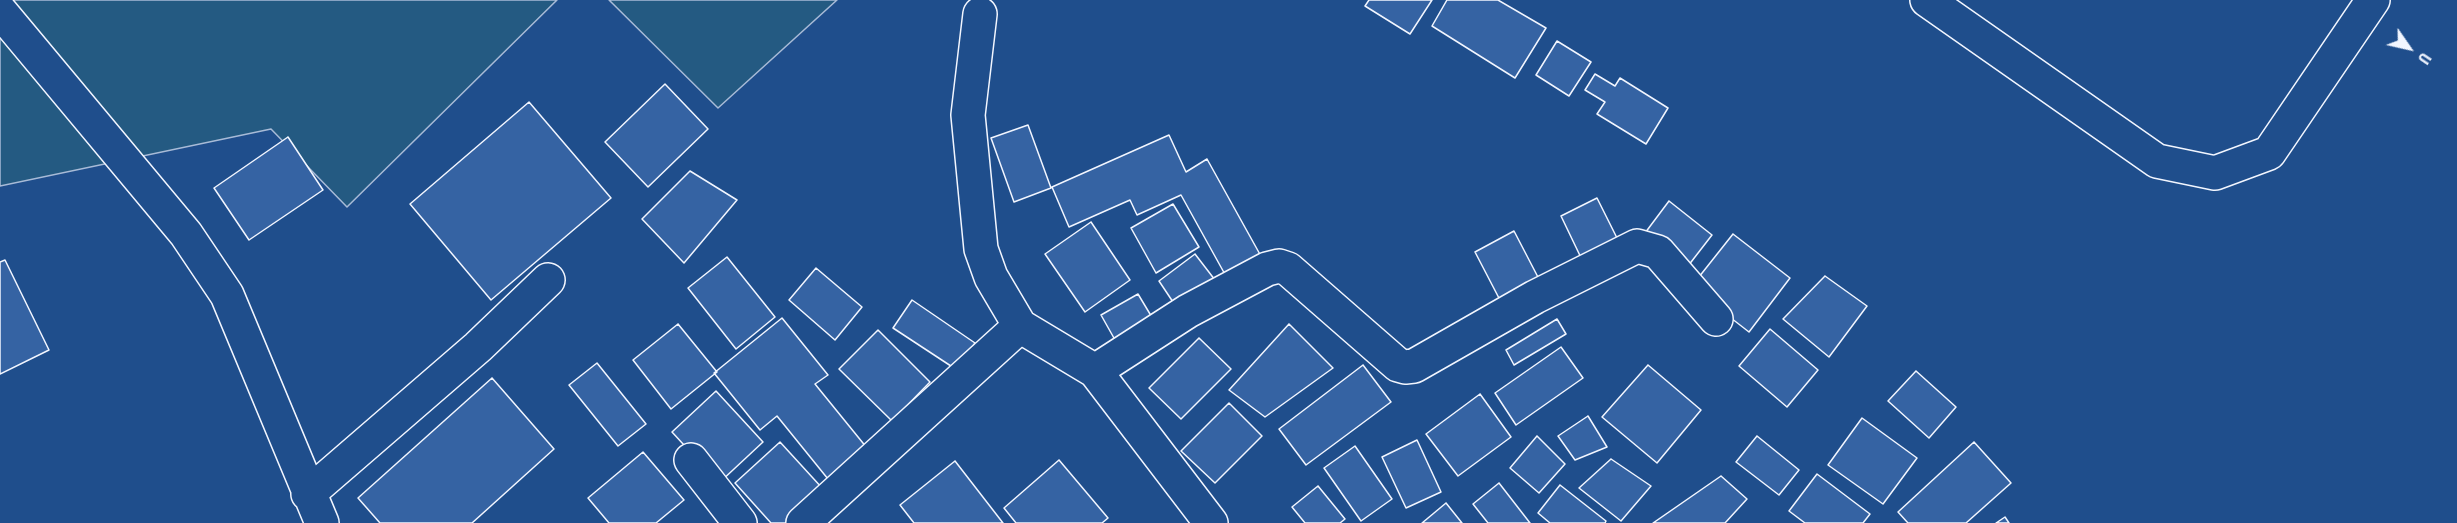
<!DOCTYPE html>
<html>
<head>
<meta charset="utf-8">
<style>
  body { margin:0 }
  #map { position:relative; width:2457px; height:523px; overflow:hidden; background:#1f4e8c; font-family:"Roboto Condensed",sans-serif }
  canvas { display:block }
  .north { position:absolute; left:2379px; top:18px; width:60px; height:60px; -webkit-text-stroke:4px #1f4e8c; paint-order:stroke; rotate:124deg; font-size:16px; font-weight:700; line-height:24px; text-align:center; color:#f2f6ff }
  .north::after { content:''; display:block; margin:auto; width:21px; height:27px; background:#f2f6ff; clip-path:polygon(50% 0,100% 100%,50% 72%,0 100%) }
</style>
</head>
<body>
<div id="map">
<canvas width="2457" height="523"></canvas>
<div class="north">U</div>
</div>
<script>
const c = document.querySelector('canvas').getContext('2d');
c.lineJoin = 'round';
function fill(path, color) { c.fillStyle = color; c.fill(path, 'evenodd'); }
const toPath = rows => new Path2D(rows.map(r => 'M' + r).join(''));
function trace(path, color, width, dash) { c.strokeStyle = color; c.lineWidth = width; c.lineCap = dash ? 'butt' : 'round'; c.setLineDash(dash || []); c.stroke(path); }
const green = toPath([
  [0,0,557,0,347,207,271,129,0,186,0,0],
  [609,0,837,0,718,108,609,0]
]);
fill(green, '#245a82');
trace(green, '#a8bbd7', 1.5);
const building = toPath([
  [1369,0,1432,0,1410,34,1365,6,1369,0],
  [1447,0,1498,0,1546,28,1515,78,1432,26,1447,0],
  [1557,41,1591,62,1569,96,1536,75,1557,41],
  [1595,74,1615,86,1620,78,1668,108,1646,144,1597,114,1605,102,1585,90,1595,74],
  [665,84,708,129,648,187,605,142,665,84],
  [529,102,611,198,491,300,410,204,529,102],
  [1028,125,1051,188,1014,202,991,138,1028,125],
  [1169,135,1186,172,1207,159,1262,258,1227,278,1181,195,1137,215,1130,200,1069,227,1052,187,1169,135],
  [288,137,323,190,249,240,214,188,288,137],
  [690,171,737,200,684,263,642,219,690,171],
  [1597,198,1621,246,1584,264,1561,216,1597,198],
  [1669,201,1712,235,1688,266,1645,233,1669,201],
  [1173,204,1199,247,1156,273,1131,228,1173,204],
  [1091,222,1130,280,1085,312,1045,254,1091,222],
  [1514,231,1540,281,1501,302,1475,252,1514,231],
  [1733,234,1790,278,1749,332,1691,287,1733,234],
  [1195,254,1215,280,1177,308,1159,281,1195,254],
  [727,257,775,317,736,349,688,288,727,257],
  [5,260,49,350,0,374,0,262,5,260],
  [816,268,862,307,835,340,789,300,816,268],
  [1825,276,1867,306,1829,357,1783,319,1825,276],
  [1138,294,1156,324,1119,347,1101,315,1138,294],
  [912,300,975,343,957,370,893,328,912,300],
  [782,318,828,375,815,384,867,448,828,479,777,416,760,430,714,373,782,318],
  [1557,319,1566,334,1514,365,1506,350,1557,319],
  [678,324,717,372,671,409,633,360,678,324],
  [1289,324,1333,368,1265,417,1229,390,1289,324],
  [1770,329,1818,370,1787,407,1739,366,1770,329],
  [878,330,930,382,892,421,839,369,878,330],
  [1199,338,1231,369,1181,419,1149,388,1199,338],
  [1561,347,1583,378,1516,425,1495,393,1561,347],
  [597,363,646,424,618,446,569,385,597,363],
  [1363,365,1391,402,1306,465,1279,429,1363,365],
  [1648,365,1701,410,1657,463,1602,417,1648,365],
  [1916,371,1956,407,1929,438,1888,401,1916,371],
  [492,378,554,449,472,523,380,523,358,498,492,378],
  [716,391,763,442,719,483,672,432,716,391],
  [1480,394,1511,437,1458,476,1426,434,1480,394],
  [1229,403,1262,436,1215,483,1181,451,1229,403],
  [1588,416,1607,447,1575,460,1558,436,1588,416],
  [1862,418,1917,458,1883,504,1828,465,1862,418],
  [1537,436,1565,464,1539,493,1510,468,1537,436],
  [1757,436,1799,470,1779,495,1736,462,1757,436],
  [1417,440,1441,492,1406,508,1382,457,1417,440],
  [780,442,823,489,786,523,771,523,735,483,780,442],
  [1974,442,2011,483,1966,523,1908,523,1898,512,1974,442],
  [1355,446,1392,499,1361,521,1324,468,1355,446],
  [643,452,684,500,656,523,609,523,588,498,643,452],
  [1611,459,1651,486,1621,521,1579,488,1611,459],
  [1059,460,1108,518,1102,523,1016,523,1004,508,1059,460],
  [955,461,1003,523,914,523,900,505,955,461],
  [1817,474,1870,514,1863,523,1805,523,1789,511,1817,474],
  [1721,476,1747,499,1725,523,1653,523,1721,476],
  [1499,483,1530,523,1488,523,1473,504,1499,483],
  [1560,485,1606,521,1605,523,1550,523,1538,513,1560,485],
  [1318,486,1345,519,1340,523,1305,523,1292,507,1318,486],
  [1446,503,1462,523,1422,523,1446,503],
  [2005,517,2009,523,1996,523,2005,517]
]);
fill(building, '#3563a3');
trace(building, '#f2f6ff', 1.5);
const minor = toPath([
  [1927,0,2157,161,2215,173,2269,153,2373,0],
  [0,11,186,234,227,295,322,523],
  [980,14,968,115,981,249,991,277,1020,326],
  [1095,371,1188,311,1267,269,1279,266,1288,269,1398,365,1405,367,1414,366,1535,297,1637,246,1658,252,1716,319],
  [691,460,740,523],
  [308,494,478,347,548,280],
  [803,523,1020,326,1095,371,1211,523]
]);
trace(minor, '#f2f6ff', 36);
trace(minor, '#1f4e8c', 33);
</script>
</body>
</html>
